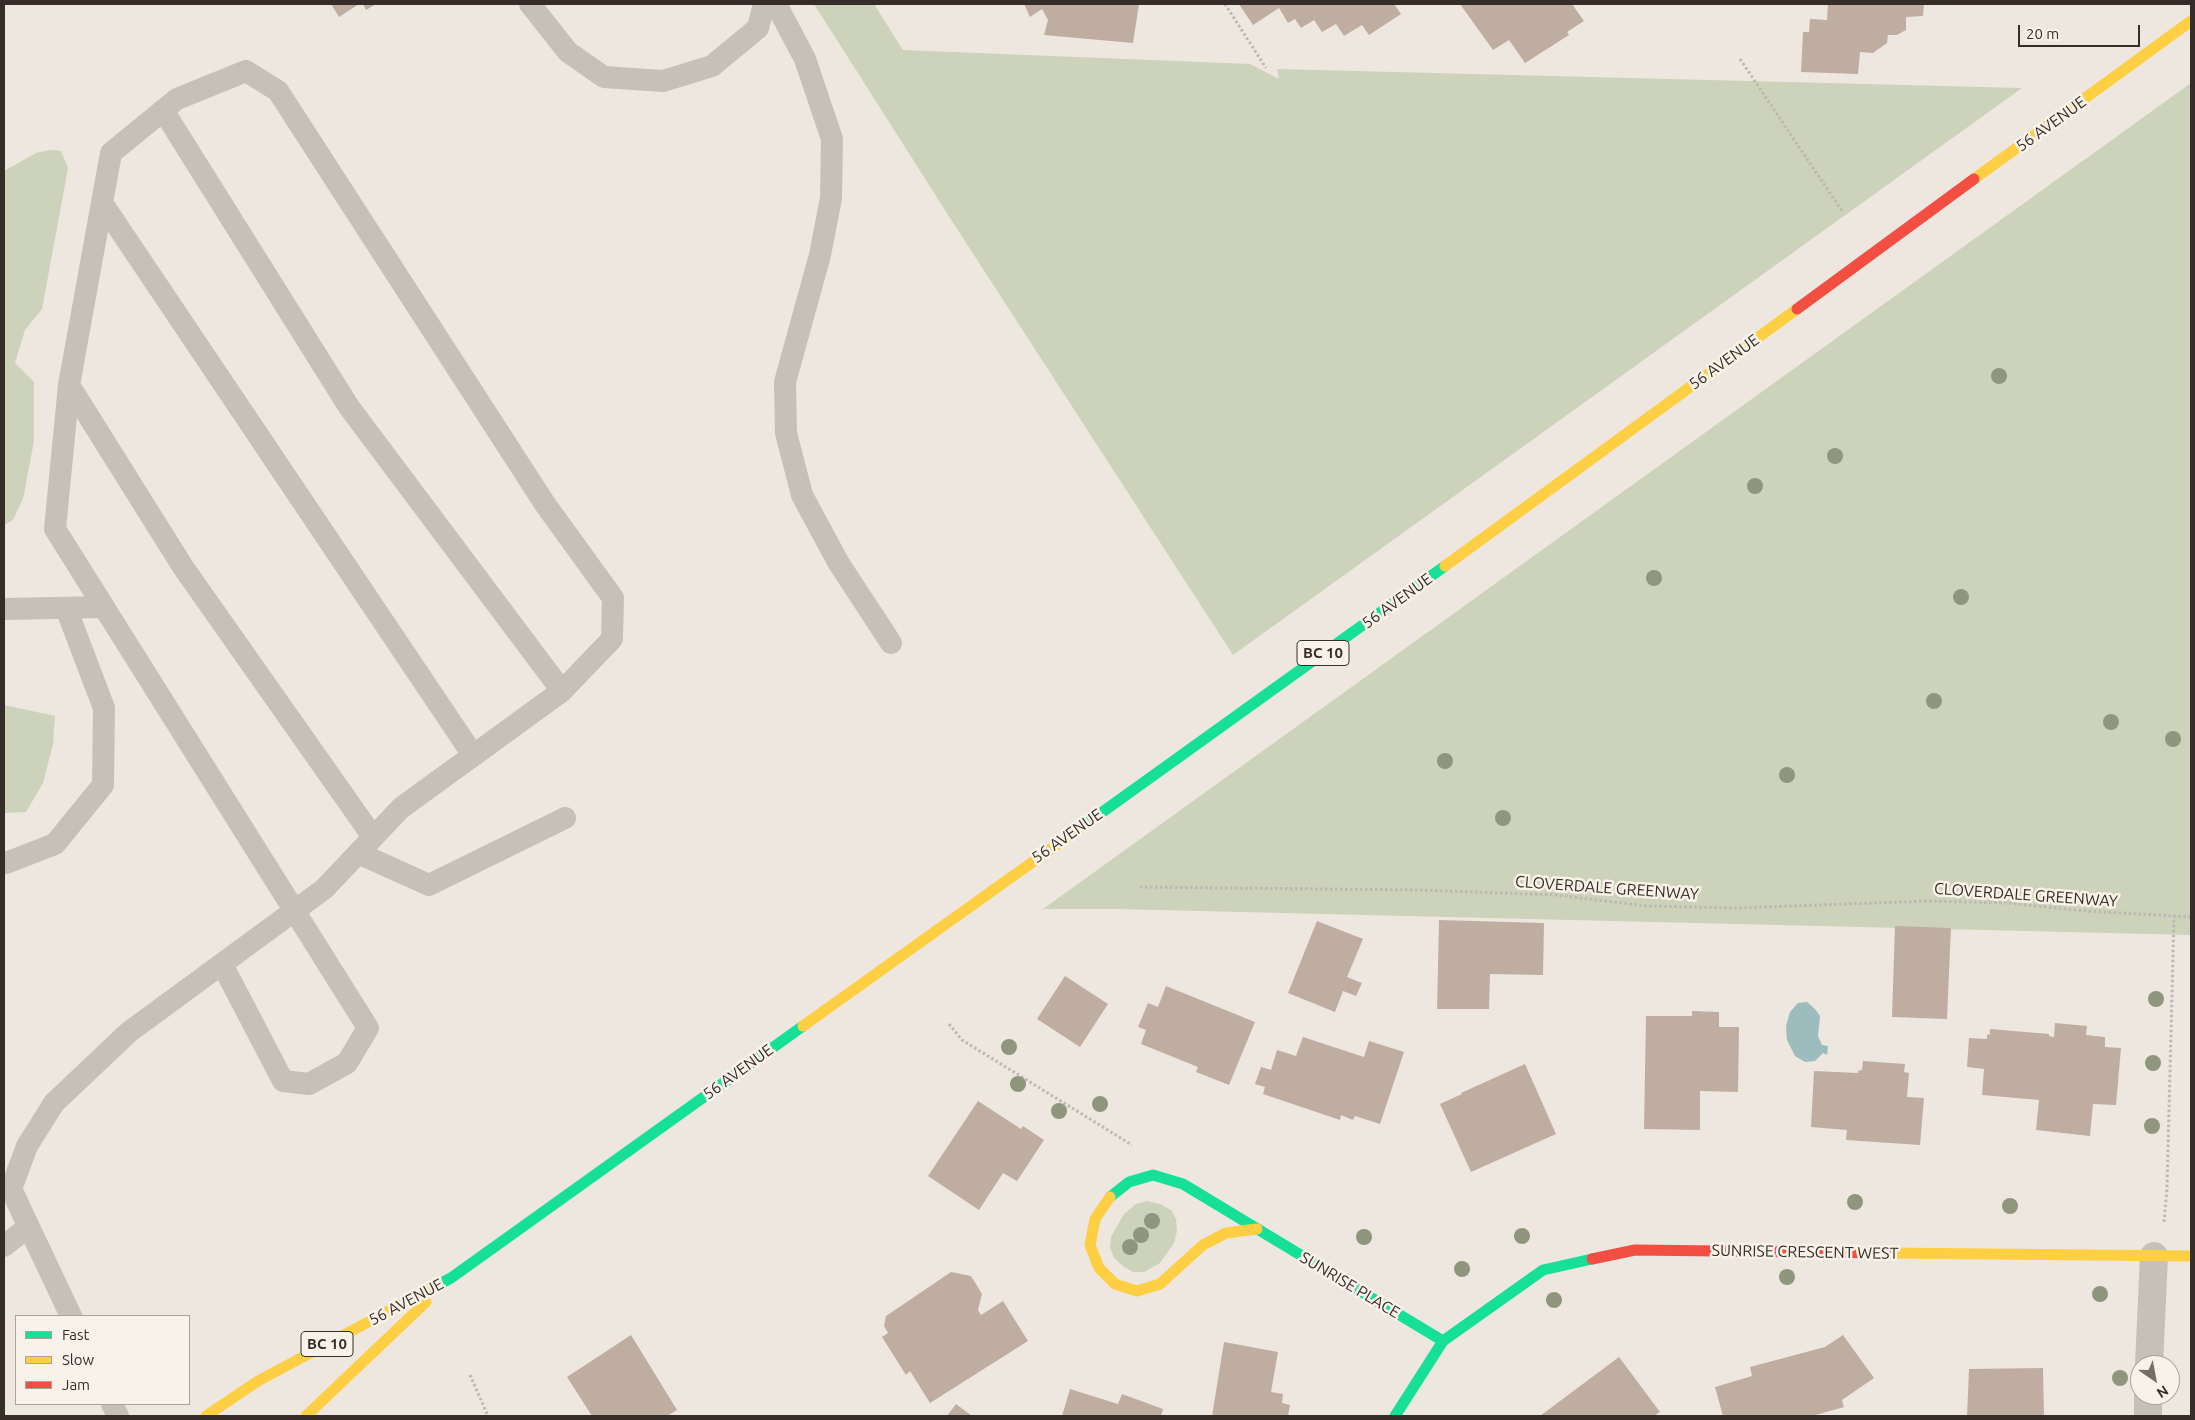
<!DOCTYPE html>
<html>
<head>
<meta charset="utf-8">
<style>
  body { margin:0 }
  #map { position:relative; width:2195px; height:1420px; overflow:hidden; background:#ede7e0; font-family:Ubuntu,sans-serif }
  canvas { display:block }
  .frame { position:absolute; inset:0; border:5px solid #362d28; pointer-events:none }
  .legend { position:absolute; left:15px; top:1315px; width:175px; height:90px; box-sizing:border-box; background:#f9f2e8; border:1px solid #aba39b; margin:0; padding:6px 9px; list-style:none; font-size:15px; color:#362d28 }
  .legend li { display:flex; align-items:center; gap:10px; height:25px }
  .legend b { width:25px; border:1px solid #aba39b }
  .north { position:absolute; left:2130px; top:1355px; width:50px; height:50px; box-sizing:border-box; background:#f9f2e8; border:1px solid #aba39b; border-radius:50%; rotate:147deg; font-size:14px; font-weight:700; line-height:20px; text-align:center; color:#362d28 }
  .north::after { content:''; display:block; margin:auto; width:18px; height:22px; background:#766e68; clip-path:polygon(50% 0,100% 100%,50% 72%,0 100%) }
  .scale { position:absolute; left:2018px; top:25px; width:122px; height:22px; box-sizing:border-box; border:2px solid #362d28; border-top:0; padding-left:6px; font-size:15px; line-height:18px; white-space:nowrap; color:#362d28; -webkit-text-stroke:4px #f9f2e8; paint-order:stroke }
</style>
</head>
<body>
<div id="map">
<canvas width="2195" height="1420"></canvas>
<div class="frame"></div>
<ul class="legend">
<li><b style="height:6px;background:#16e098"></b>Fast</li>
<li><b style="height:6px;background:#ffcf43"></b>Slow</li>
<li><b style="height:6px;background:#f24e42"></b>Jam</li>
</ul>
<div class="north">N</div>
<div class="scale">20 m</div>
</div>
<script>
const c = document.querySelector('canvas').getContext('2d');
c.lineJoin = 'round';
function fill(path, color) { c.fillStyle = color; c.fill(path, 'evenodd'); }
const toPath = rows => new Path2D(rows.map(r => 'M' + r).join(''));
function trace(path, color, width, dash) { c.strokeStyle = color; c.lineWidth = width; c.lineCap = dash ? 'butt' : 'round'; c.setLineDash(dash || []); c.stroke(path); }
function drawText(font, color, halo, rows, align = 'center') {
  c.font = font + ' Ubuntu,sans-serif'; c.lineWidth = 5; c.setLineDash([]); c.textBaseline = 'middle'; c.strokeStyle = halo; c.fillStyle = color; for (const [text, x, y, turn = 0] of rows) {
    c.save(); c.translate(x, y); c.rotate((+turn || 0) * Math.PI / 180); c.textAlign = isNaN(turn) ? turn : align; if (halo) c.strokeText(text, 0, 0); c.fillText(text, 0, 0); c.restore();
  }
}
fill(toPath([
  [814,4,874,4,903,50,1250,64,1279,79,1277,69,2022,88,1233,655,950,218],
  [2191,83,2191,935,1117,909,1043,909],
  [50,150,61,151,68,168,42,309,25,330,15,363,34,382,34,441,23,499,13,520,4,525,4,171,36,153],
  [4,705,55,716,53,744,43,783,26,812,4,813],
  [1147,1201,1160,1204,1171,1210,1176,1219,1177,1231,1174,1243,1160,1263,1144,1272,1133,1272,1124,1267,1114,1258,1110,1248,1111,1237,1124,1214,1136,1204]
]), '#cdd2ba');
fill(toPath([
  [1807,1002,1815,1009,1820,1016,1818,1036,1822,1045,1828,1046,1827,1055,1823,1053,1815,1061,1805,1062,1795,1056,1787,1040,1786,1026,1790,1012,1798,1003]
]), '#9cbcbd');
fill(toPath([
  [331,4,359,4,339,17],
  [363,4,376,4,366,10],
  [1024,4,1139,4,1133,43,1044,35,1048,20,1042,9,1030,17],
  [1239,4,1394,4,1401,14,1369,35,1362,25,1344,36,1336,24,1322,32,1314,20,1301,28,1295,19,1288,23,1279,8,1253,25],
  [1460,4,1572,4,1584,21,1567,32,1569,35,1525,63,1509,40,1493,50],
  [1828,4,1924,4,1923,16,1906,17,1906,30,1897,35,1888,35,1887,43,1873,53,1860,52,1858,74,1801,72,1803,32,1809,32,1810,19,1827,20],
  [1439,920,1544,923,1543,975,1490,974,1489,1009,1437,1009],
  [1317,921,1363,939,1347,977,1362,983,1356,996,1343,991,1335,1012,1288,993],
  [1895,926,1951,928,1947,1019,1892,1017],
  [1065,976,1108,1004,1080,1047,1037,1019],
  [1166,986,1255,1022,1229,1085,1196,1072,1198,1067,1141,1044,1146,1030,1138,1027,1148,1003,1158,1007],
  [1692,1011,1719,1012,1719,1027,1739,1027,1738,1092,1700,1091,1700,1130,1644,1129,1646,1016,1692,1016],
  [2055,1023,2087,1026,2086,1035,2105,1037,2105,1047,2121,1048,2116,1105,2093,1104,2090,1136,2036,1130,2039,1100,1982,1095,1984,1069,1967,1067,1969,1038,1987,1039,1987,1035,1990,1034,1990,1029,2049,1034,2049,1036,2054,1037],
  [1303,1037,1364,1057,1369,1041,1404,1052,1380,1124,1355,1116,1353,1120,1341,1115,1340,1120,1263,1094,1265,1087,1255,1084,1261,1067,1271,1070,1277,1050,1296,1056],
  [1863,1061,1905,1064,1904,1072,1909,1073,1907,1097,1924,1098,1920,1145,1846,1140,1847,1130,1811,1127,1814,1071,1858,1073,1858,1071,1862,1070],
  [1525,1064,1556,1134,1471,1172,1440,1104,1462,1094,1461,1093],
  [978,1101,1021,1129,1023,1126,1044,1140,1017,1181,1003,1173,979,1210,928,1176],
  [951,1272,971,1276,982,1294,978,1310,981,1315,1003,1301,1028,1341,930,1403,910,1371,906,1375,882,1337,888,1333,884,1326,886,1316],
  [631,1335,677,1410,667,1416,592,1416,567,1377],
  [1843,1335,1874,1378,1842,1400,1844,1407,1812,1416,1723,1416,1715,1387,1752,1376,1750,1367,1825,1347],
  [1224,1342,1278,1352,1271,1392,1283,1394,1282,1403,1290,1405,1288,1416,1212,1416],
  [1619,1357,1660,1412,1654,1416,1540,1416],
  [2043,1368,2044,1416,1967,1416,1969,1369],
  [1070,1389,1118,1404,1122,1394,1163,1409,1161,1416,1062,1416],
  [956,1404,972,1416,947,1416]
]), '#c0ada2');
trace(toPath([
  [1225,4,1266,68],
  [1740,59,1842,211],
  [1140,887,1419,890,1556,895,1647,906,1735,908,1929,901,2008,903,2086,911,2191,917],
  [949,1024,962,1040,1132,1145],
  [2164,1222,2167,1189,2174,916],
  [470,1375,488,1416]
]), '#beb8b2', 3, [2.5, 2.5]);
trace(toPath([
  [530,4,568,52,604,77,663,81,712,66,758,28,764,4],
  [776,4,805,59,832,139,831,198,820,255,785,382,786,433,802,495,838,562,891,643],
  [163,110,349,407,562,691],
  [102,203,473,755],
  [69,385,55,529,368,1028,347,1063,309,1084,283,1081,222,964],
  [4,609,104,607],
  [358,853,429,885,565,818],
  [4,862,6,863,55,844,103,785,104,708,66,608],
  [4,1246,28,1227],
  [71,1316,11,1189,27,1146,54,1103,129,1032,324,889,401,808,562,691,612,639,613,598,545,504,278,91,246,71,177,99,111,153,69,385,183,567,373,837],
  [112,1404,118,1416]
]), '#c6c0b9', 22);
trace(toPath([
  [2149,1365,2154,1256],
  [2148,1416,2148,1395]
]), '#c6c0b9', 28);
trace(toPath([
  [1083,826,1445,566],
  [1110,1197,1129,1182,1153,1175,1183,1184,1443,1341],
  [428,1290,451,1278,803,1026],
  [1395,1416,1443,1341,1543,1270,1592,1259]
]), '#16e098', 11);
trace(toPath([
  [1974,179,2191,21],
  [1445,566,1797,309],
  [803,1026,1083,826],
  [1110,1197,1095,1219,1090,1245,1099,1268,1115,1284,1137,1291,1160,1284,1203,1245,1226,1233,1257,1229],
  [1886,1253,2191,1256],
  [206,1416,258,1381,428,1290],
  [306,1416,426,1302]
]), '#ffcf43', 11);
trace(toPath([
  [1797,309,1974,179],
  [1592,1259,1635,1250,1886,1253]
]), '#f24e42', 11);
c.fillStyle = '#90967d';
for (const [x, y] of [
  [1999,376],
  [1835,456],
  [1755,486],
  [1654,578],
  [1961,597],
  [1934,701],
  [2111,722],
  [2173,739],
  [1445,761],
  [1787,775],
  [1503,818],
  [2156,999],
  [1009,1047],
  [2153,1063],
  [1018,1084],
  [1100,1104],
  [1059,1111],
  [2152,1126],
  [1855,1202],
  [2010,1206],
  [1152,1221],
  [1141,1235],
  [1522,1236],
  [1364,1237],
  [1130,1247],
  [1462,1269],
  [1787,1277],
  [2100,1294],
  [1554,1300],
  [2120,1378]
]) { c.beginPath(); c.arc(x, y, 8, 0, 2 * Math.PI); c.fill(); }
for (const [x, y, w] of [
  [1323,653,52],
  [327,1344,52]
]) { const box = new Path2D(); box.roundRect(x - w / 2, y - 12.5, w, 25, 4); c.fillStyle = '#f9f2e8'; c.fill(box); trace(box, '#362d28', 1); }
drawText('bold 15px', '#362d28', null, [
  ["BC 10",1323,653],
  ["BC 10",327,1344]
]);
drawText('16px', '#362d28', '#f9f2e8', [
  ["56 AVENUE",2051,124,-36],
  ["56 AVENUE",1724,362,-36],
  ["56 AVENUE",1397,601,-36],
  ["56 AVENUE",1067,836,-35],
  ["CLOVERDALE GREENWAY",1607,888,4],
  ["CLOVERDALE GREENWAY",2026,895,4],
  ["56 AVENUE",738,1072,-36],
  ["SUNRISE CRESCENT WEST",1805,1252,1],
  ["SUNRISE PLACE",1350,1285,31],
  ["56 AVENUE",406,1302,-28]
]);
</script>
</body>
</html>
